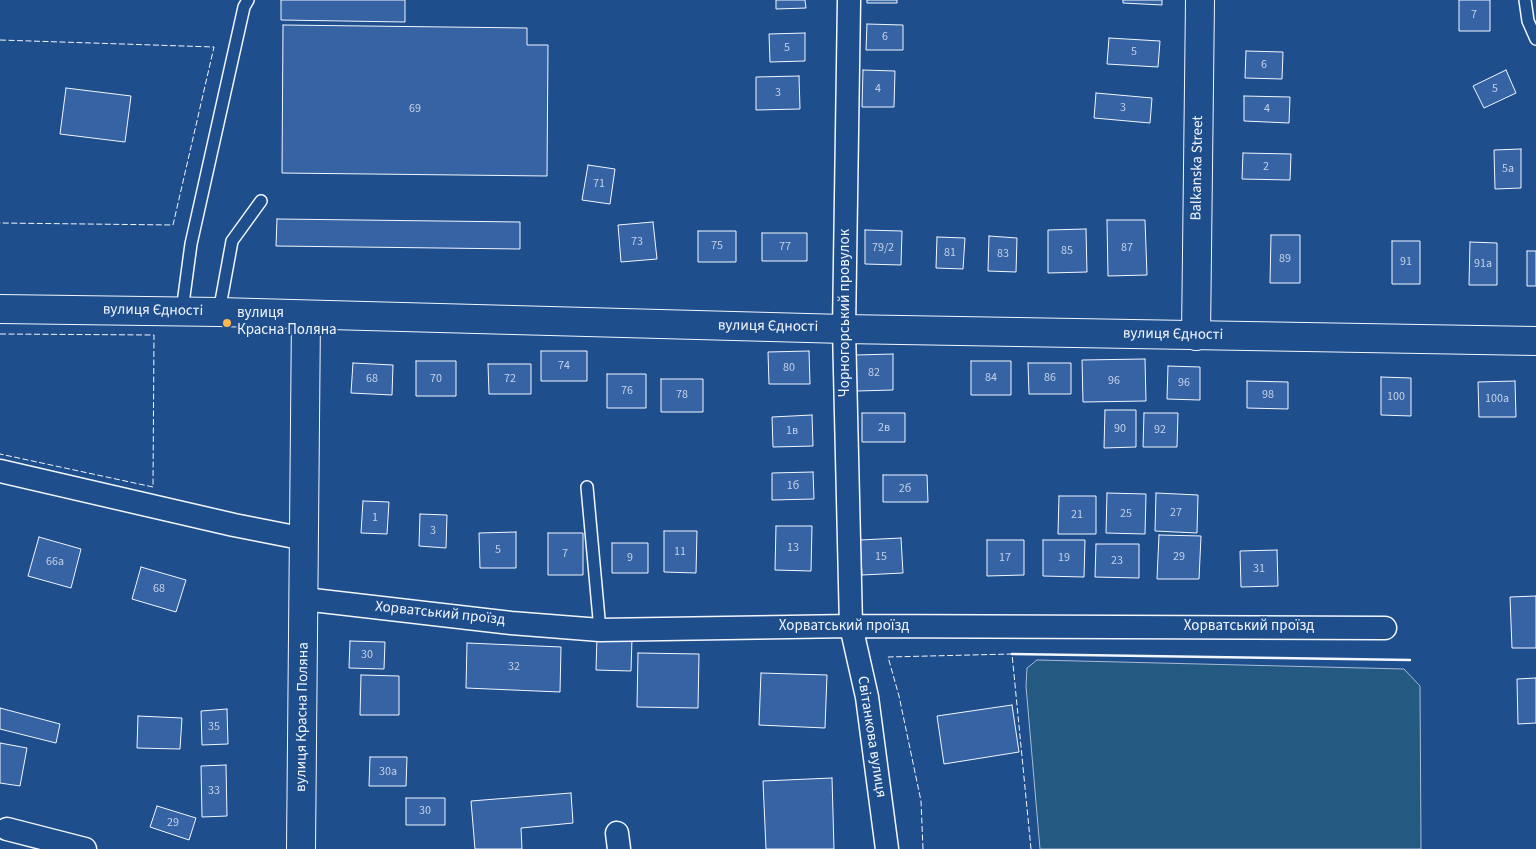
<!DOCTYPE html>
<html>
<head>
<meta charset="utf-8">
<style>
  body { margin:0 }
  canvas { display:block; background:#1f4e8c }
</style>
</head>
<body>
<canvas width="1536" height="849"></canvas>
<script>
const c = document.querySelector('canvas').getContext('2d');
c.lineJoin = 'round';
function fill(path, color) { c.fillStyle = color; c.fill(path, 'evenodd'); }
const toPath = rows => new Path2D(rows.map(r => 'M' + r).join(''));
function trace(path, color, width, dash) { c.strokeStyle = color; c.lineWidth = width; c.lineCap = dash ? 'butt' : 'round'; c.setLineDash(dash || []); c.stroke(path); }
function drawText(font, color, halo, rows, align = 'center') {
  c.font = font + ' "Source Sans 3",sans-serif'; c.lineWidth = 4; c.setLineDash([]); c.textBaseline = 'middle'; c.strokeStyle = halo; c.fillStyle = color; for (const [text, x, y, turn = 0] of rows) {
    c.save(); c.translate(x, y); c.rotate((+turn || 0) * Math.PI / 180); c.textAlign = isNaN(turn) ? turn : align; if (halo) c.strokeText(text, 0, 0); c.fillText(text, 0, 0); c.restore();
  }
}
const green = toPath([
  [1037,660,1404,669,1420,686,1421,849,1040,849,1026,686,1027,668,1037,660]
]);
fill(green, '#245a82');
trace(green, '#a8bbd7', 1);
const building = toPath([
  [281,0,405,0,405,22,281,20,281,0],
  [776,0,805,0,806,8,776,9,776,0],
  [867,0,897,0,897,3,867,3,867,0],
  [1123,0,1162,0,1162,5,1123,3,1123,0],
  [1459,0,1490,0,1490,31,1459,31,1459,0],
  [867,24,903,25,903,50,866,50,867,24],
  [283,25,527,28,527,45,548,45,547,176,282,173,283,25],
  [805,33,805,61,770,62,769,34,805,33],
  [1109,38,1160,41,1158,67,1107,64,1109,38],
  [1246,51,1283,52,1282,79,1245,78,1246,51],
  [863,70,895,71,894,107,862,107,863,70],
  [1506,70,1516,93,1484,108,1473,86,1506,70],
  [799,76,800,109,756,110,756,77,799,76],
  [66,88,131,96,125,142,60,134,66,88],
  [1096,93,1152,98,1150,123,1094,118,1096,93],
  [1244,96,1290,97,1289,123,1244,121,1244,96],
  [1521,149,1521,188,1495,189,1494,150,1521,149],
  [1243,153,1291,154,1290,180,1242,179,1243,153],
  [588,165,615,169,610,204,582,200,588,165],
  [277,219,520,222,520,249,276,246,277,219],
  [1107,220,1145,220,1147,275,1108,276,1107,220],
  [653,222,657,259,621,262,618,225,653,222],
  [1086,229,1087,272,1048,273,1048,230,1086,229],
  [865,230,902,231,901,265,865,264,865,230],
  [698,231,736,231,736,262,698,262,698,231],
  [762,233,807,233,807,261,762,261,762,233],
  [1271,235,1300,235,1300,283,1270,283,1271,235],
  [989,236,1017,238,1016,272,988,271,989,236],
  [937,237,965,238,963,269,936,268,937,237],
  [1392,241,1420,241,1420,284,1392,284,1392,241],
  [1470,242,1497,243,1497,285,1469,285,1470,242],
  [1527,251,1536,251,1536,286,1527,286,1527,251],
  [541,351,587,351,587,381,541,381,541,351],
  [809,351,810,384,769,384,768,352,809,351],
  [893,354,893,390,857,391,856,355,893,354],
  [1145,359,1146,401,1083,402,1082,360,1145,359],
  [416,361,456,361,456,396,416,396,416,361],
  [971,361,1011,361,1011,395,971,395,971,361],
  [353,363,393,365,392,395,351,393,353,363],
  [1028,363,1071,363,1071,394,1029,394,1028,363],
  [488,364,531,364,531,394,489,394,488,364],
  [1168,366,1200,367,1200,400,1167,399,1168,366],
  [607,374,646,374,646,408,607,408,607,374],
  [1381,377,1411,378,1411,416,1381,415,1381,377],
  [661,379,703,379,703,412,661,412,661,379],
  [1247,381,1288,382,1288,409,1247,408,1247,381],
  [1515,381,1516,417,1479,417,1478,382,1515,381],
  [1105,410,1136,410,1136,447,1104,448,1105,410],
  [862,413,905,413,905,442,862,442,862,413],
  [1144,413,1178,413,1177,447,1143,447,1144,413],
  [812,415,813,446,773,447,772,417,812,415],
  [813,472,814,499,772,500,772,473,813,472],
  [883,475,927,475,928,502,883,502,883,475],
  [1107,493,1146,494,1145,534,1106,533,1107,493],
  [1156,493,1198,495,1197,533,1155,531,1156,493],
  [1059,496,1096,496,1096,534,1058,534,1059,496],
  [363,501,389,502,387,534,361,533,363,501],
  [420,514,447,515,446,548,419,546,420,514],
  [776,526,812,526,811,571,775,570,776,526],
  [664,531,697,531,696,573,664,572,664,531],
  [516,532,516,568,480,568,479,533,516,532],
  [548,533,583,533,583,575,548,575,548,533],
  [1159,535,1201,536,1199,579,1157,579,1159,535],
  [39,537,81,549,71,588,28,576,39,537],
  [901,538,903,573,862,575,860,540,901,538],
  [987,540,1024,540,1024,575,987,576,987,540],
  [1043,540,1085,540,1084,577,1043,576,1043,540],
  [612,543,648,543,648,573,612,573,612,543],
  [1096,544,1139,544,1139,578,1095,577,1096,544],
  [1277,550,1278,586,1241,587,1240,551,1277,550],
  [141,567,186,580,176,612,132,599,141,567],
  [1536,596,1536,648,1512,648,1510,597,1536,596],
  [597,637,632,638,631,671,596,670,597,637],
  [350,641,385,642,384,669,349,668,350,641],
  [467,643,561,647,560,692,466,688,467,643],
  [638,653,699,654,698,708,637,707,638,653],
  [761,673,827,675,825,728,759,725,761,673],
  [361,675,399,676,399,715,360,715,361,675],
  [1536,678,1536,723,1518,724,1517,679,1536,678],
  [1012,705,1019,752,944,764,937,716,1012,705],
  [0,708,60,724,56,743,0,729,0,708],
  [227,709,228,744,202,745,201,711,227,709],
  [138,716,182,718,180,749,137,748,138,716],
  [0,743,27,748,20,786,0,783,0,743],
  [370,757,407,757,406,786,369,786,370,757],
  [226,765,227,816,202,817,201,766,226,765],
  [832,778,834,849,766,849,763,781,832,778],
  [571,793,573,823,521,828,522,849,475,849,471,801,571,793],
  [406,798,445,798,445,825,406,825,406,798],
  [157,806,196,818,189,840,150,827,157,806]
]);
fill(building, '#3563a3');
trace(building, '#f2f6ff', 1);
const service = toPath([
  [1525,0,1528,21,1536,39],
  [182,311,191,244,244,7,248,0],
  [219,312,232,241,261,201],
  [587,487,600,630]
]);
const minor = toPath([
  [849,0,844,329,851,626,867,697,887,849],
  [0,471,234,525,305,539],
  [304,599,511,623,600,630,851,626,1385,628],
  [7,829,85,849],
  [617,833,619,849]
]);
const tertiary = toPath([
  [1196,336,1200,0],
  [301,849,306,315]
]);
const secondary = toPath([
  [0,309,219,312,844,329,1536,341]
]);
trace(service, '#f2f6ff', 14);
trace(minor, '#f2f6ff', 25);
trace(tertiary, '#f2f6ff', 30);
trace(secondary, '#f2f6ff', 30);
trace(service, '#1f4e8c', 11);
trace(minor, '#1f4e8c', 22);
trace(tertiary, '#1f4e8c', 28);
trace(secondary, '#1f4e8c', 28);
trace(toPath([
  [0,40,214,47,173,225,0,223],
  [0,334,154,335,153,487,0,454],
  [923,849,921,801,899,696,888,657,1012,654,1031,849]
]), '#f2f6ff', 1, [6, 2.5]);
trace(toPath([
  [1012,654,1410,660]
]), '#f2f6ff', 2.5);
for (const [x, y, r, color] of [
  [227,323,5,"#ffb74d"]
]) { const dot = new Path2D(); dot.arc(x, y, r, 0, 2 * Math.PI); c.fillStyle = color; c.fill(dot); trace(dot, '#1f4e8c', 2); }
drawText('12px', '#c3d1e8', null, [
  ["7",1474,15],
  ["6",885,37],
  ["5",787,48],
  ["5",1134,52],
  ["6",1264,65],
  ["4",878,89],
  ["5",1495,89],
  ["3",778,93],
  ["3",1123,108],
  ["69",415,109],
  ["4",1267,109],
  ["2",1266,167],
  ["5а",1508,169],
  ["71",599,184],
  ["73",637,242],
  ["75",717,246],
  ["77",785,247],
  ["79/2",883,248],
  ["87",1127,248],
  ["85",1067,251],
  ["81",950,253],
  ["83",1003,254],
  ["89",1285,259],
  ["91",1406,262],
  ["91а",1483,264],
  ["74",564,366],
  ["80",789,368],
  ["82",874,373],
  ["84",991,378],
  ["86",1050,378],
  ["68",372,379],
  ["70",436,379],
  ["72",510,379],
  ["96",1114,381],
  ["96",1184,383],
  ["76",627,391],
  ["78",682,395],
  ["98",1268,395],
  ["100",1396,397],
  ["100а",1497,399],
  ["2в",884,428],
  ["90",1120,429],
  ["92",1160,430],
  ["1в",792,431],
  ["1б",793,486],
  ["2б",905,489],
  ["27",1176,513],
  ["25",1126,514],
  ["21",1077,515],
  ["1",375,518],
  ["3",433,531],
  ["13",793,548],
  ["5",498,550],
  ["11",680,552],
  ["7",565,554],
  ["15",881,557],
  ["29",1179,557],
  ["9",630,558],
  ["17",1005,558],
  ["19",1064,558],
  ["23",1117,561],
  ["66а",55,562],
  ["31",1259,569],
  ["68",159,589],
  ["30",367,655],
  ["32",514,667],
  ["35",214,727],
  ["30а",388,772],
  ["33",214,791],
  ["30",425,811],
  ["29",173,823]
]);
drawText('15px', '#f2f6ff', '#1f4e8c', [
  ["Balkanska Street",1198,168,-89],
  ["вулиця Єдності",153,311,1],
  ["Чорногорський провулок",846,313,-90],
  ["вулиця Єдності",768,327,1],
  ["вулиця Єдності",1173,335,1],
  ["Хорватський проїзд",440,614,6],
  ["Хорватський проїзд",844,627],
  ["Хорватський проїзд",1249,627],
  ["вулиця Красна Поляна",303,717,-89],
  ["Світанкова вулиця",871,737,81]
]);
drawText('15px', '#f2f6ff', '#1f4e8c', [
  ["вулиця",237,314],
  ["Красна Поляна",237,331]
], 'left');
</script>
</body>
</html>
